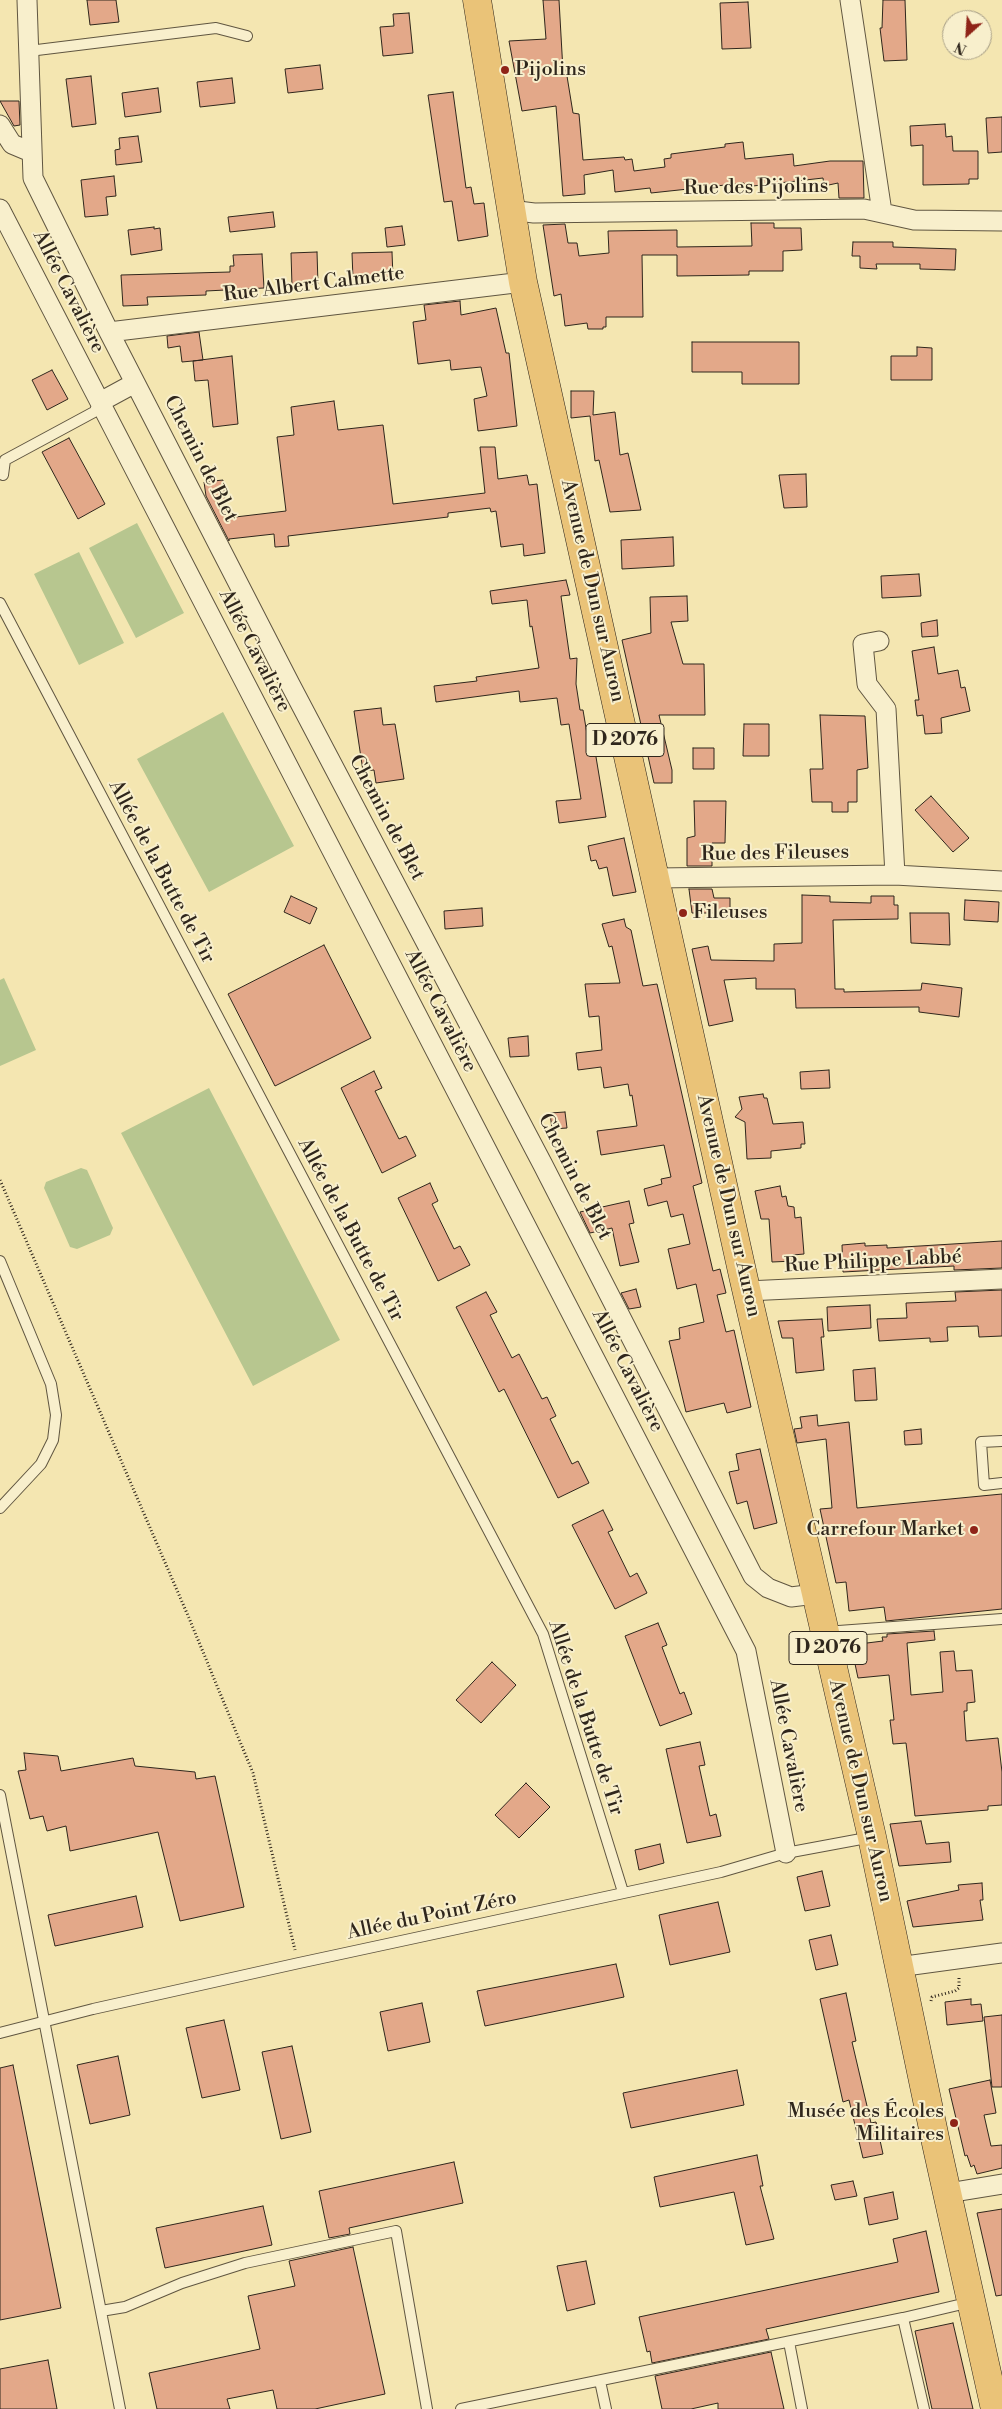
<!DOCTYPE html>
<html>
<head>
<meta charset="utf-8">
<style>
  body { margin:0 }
  #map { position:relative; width:1002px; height:2409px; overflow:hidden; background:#f4e6b1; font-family:"Libre Bodoni",serif }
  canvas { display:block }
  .north { position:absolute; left:942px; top:10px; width:50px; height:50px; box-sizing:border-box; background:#f8efcc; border:1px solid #a89f86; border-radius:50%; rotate:206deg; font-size:14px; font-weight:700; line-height:20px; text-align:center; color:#2f261c }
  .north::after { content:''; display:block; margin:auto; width:18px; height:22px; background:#8f2418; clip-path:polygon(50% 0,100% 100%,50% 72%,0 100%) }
</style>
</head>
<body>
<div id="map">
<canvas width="1002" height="2409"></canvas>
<div class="north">N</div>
</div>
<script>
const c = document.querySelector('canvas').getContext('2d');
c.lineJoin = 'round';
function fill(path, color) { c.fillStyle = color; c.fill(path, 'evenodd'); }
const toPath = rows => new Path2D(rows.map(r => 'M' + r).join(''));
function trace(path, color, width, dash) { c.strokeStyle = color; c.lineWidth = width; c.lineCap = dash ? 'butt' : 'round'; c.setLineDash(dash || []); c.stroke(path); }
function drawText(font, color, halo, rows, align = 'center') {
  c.font = font + ' "Libre Bodoni",serif'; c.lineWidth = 4; c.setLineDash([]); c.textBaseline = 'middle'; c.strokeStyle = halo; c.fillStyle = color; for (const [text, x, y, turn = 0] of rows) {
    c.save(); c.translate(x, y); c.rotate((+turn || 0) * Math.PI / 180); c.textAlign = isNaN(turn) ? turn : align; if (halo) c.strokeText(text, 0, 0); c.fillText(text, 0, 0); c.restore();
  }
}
fill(toPath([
  [137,523,184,613,136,638,89,548],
  [79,552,124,643,79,665,34,574],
  [223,712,294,846,209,892,137,759],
  [4,978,36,1050,0,1066,0,980],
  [209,1088,340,1340,253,1386,121,1133],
  [81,1168,87,1170,113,1228,110,1235,77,1249,70,1247,44,1188,46,1182]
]), '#b7c68f');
const building = toPath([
  [87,0,116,0,119,22,90,25,87,0],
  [543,0,559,0,563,71,566,70,573,113,579,114,583,160,624,157,625,160,632,159,634,171,665,167,664,159,671,158,671,154,725,147,725,144,743,142,745,159,793,154,794,166,830,161,863,161,864,198,839,198,838,183,824,186,823,178,744,187,744,183,651,193,650,188,615,192,613,170,584,175,585,194,563,196,556,106,522,111,509,41,546,39,543,0],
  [883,0,905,0,907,60,884,61,880,28,882,28,883,0],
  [748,2,751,48,722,49,720,3,748,2],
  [409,13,413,53,383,56,380,27,394,26,393,14,409,13],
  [320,65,323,89,288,93,285,69,320,65],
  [91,76,96,124,72,127,66,79,91,76],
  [232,78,235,103,200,107,197,82,232,78],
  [158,88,161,112,125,117,122,93,158,88],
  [453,92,466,188,471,187,474,204,484,203,488,236,458,241,452,201,444,202,428,95,453,92],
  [0,101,19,101,20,125,14,126,0,101],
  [1002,117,1002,152,988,153,986,118,1002,117],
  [945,124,946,137,952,136,953,151,978,151,978,179,969,179,969,184,923,185,923,145,911,146,910,126,945,124],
  [138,136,142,162,116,165,115,150,120,149,119,138,138,136],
  [114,176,116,196,106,197,108,215,85,217,81,180,114,176],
  [273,212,275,227,230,232,228,217,273,212],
  [751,223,774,223,774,228,801,228,802,250,783,251,783,271,749,271,749,275,677,276,677,255,642,255,643,317,606,317,606,327,603,327,603,329,588,329,587,323,565,326,561,294,554,296,543,225,565,224,568,243,577,243,579,256,609,253,608,231,677,230,677,247,752,246,751,223],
  [402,226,405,245,387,247,385,228,402,226],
  [154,227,154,229,160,228,162,250,131,255,128,230,154,227],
  [853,242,893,242,893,247,956,249,955,270,920,269,920,264,876,264,877,269,860,268,860,256,852,256,853,242],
  [317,252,318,284,292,286,291,253,317,252],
  [392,252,393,277,353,279,352,253,392,252],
  [262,254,264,288,206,291,206,295,147,297,148,305,123,306,121,275,230,272,230,266,234,266,233,255,262,254],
  [460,301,461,315,496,308,506,353,509,353,517,426,478,431,474,399,487,396,481,367,451,370,450,360,418,364,413,322,426,320,424,305,460,301],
  [199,332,203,360,182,362,180,346,168,348,167,336,199,332],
  [692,342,799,342,799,384,742,384,742,372,692,372,692,342],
  [917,347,932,348,932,380,891,380,891,356,917,356,917,347],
  [232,356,238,424,213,427,208,380,195,381,193,361,232,356],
  [52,370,68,399,47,410,32,380,52,370],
  [571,391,594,391,593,415,615,412,620,455,628,453,641,510,610,512,599,460,595,461,590,416,571,418,571,391],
  [334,401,338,430,383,425,393,504,485,493,480,447,495,447,498,479,527,475,529,485,537,484,545,553,524,556,523,544,501,547,496,511,491,512,490,508,448,513,448,517,288,536,289,546,275,547,274,534,229,539,229,541,206,496,204,482,223,480,227,518,286,511,277,437,294,435,291,407,334,401],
  [69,438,105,504,78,519,42,452,69,438],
  [806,474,807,507,784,508,779,475,806,474],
  [673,537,674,566,622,569,621,540,673,537],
  [919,574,921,596,882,598,881,576,919,574],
  [566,580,570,595,561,596,570,659,577,658,576,684,580,710,583,710,587,734,592,733,606,817,559,823,556,801,581,799,569,724,561,725,557,698,520,702,519,691,436,702,434,686,477,681,476,677,539,668,532,626,530,627,527,600,492,604,490,591,566,580],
  [687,596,688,621,671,622,683,664,704,664,705,715,659,715,672,770,672,783,654,783,622,640,651,633,650,597,687,596],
  [937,620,938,636,922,637,921,623,937,620],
  [934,647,938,674,958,670,961,688,965,687,970,711,941,718,942,733,925,734,923,715,917,716,915,700,919,700,912,651,934,647],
  [381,708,383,725,395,724,404,779,376,783,374,770,363,771,354,711,381,708],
  [820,715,865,716,868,768,857,770,857,802,848,802,848,812,832,812,832,802,812,802,810,769,823,769,820,715],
  [744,724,769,724,769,756,743,756,744,724],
  [693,748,714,748,714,769,693,769,693,748],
  [931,796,969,838,953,852,915,810,931,796],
  [694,801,726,801,725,843,712,843,712,866,687,866,687,838,695,836,694,801],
  [624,838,636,892,613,896,607,867,599,869,596,860,591,861,588,846,624,838],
  [689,889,712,889,714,898,730,898,730,913,692,913,689,889],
  [802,895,830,896,830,902,871,903,871,896,894,896,894,905,898,905,898,919,833,920,835,989,844,989,844,992,921,990,922,983,962,988,959,1017,919,1012,919,1007,796,1008,795,989,756,989,756,978,724,980,733,1021,709,1026,692,949,708,946,711,960,774,961,774,944,802,943,802,895],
  [291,896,317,908,310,924,284,912,291,896],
  [965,900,999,902,998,922,964,920,965,900],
  [482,908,483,926,445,929,444,911,482,908],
  [910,913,949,913,950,945,911,943,910,913],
  [624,919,626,927,631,930,643,986,657,984,702,1183,693,1186,713,1271,720,1269,726,1293,717,1295,726,1332,734,1330,751,1407,727,1413,724,1403,686,1412,669,1341,680,1339,679,1328,704,1322,696,1284,677,1289,668,1249,690,1244,683,1214,671,1217,667,1201,648,1206,644,1189,662,1184,661,1179,671,1177,664,1145,601,1155,597,1131,637,1126,632,1095,630,1096,628,1084,604,1088,601,1067,578,1070,576,1053,602,1050,599,1016,589,1017,585,984,620,983,612,946,609,947,602,924,624,919],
  [324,945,371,1038,275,1086,228,994,324,945],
  [528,1036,529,1056,510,1057,508,1038,528,1036],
  [829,1070,830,1088,801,1089,800,1072,829,1070],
  [374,1071,382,1088,375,1091,399,1139,406,1136,416,1156,382,1173,341,1088,374,1071],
  [763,1094,764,1098,767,1098,773,1124,803,1122,805,1144,801,1144,801,1148,771,1151,771,1158,747,1159,745,1122,735,1117,742,1109,739,1097,763,1094],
  [565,1112,567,1128,552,1129,550,1113,565,1112],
  [430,1183,438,1201,432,1204,454,1249,460,1246,470,1265,438,1281,398,1198,430,1183],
  [780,1186,782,1197,786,1196,788,1206,794,1207,795,1218,801,1217,804,1254,793,1255,794,1261,772,1262,769,1219,761,1219,755,1191,780,1186],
  [629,1201,634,1223,629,1224,639,1262,620,1266,612,1228,590,1233,580,1212,629,1201],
  [1002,1241,1002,1268,954,1270,954,1266,843,1272,842,1245,865,1243,865,1246,887,1245,887,1248,1002,1241],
  [636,1289,641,1307,629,1309,621,1293,636,1289],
  [1002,1290,1002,1336,979,1337,978,1326,947,1327,948,1341,930,1342,930,1338,879,1341,877,1319,907,1318,906,1303,956,1301,955,1292,1002,1290],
  [486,1292,497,1312,490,1315,512,1358,519,1354,542,1399,547,1397,556,1416,550,1419,572,1464,578,1461,589,1483,558,1498,504,1389,499,1392,456,1307,486,1292],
  [870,1305,871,1328,828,1331,827,1307,870,1305],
  [822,1319,824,1337,821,1337,824,1370,796,1373,793,1338,782,1338,778,1321,822,1319],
  [875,1368,877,1400,855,1401,853,1370,875,1368],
  [817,1415,818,1426,849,1422,857,1508,1002,1494,1002,1609,886,1621,884,1607,849,1611,846,1582,836,1583,820,1509,832,1508,826,1439,797,1443,794,1429,802,1428,800,1417,817,1415],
  [921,1429,922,1444,905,1445,904,1431,921,1429],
  [760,1449,777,1523,754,1529,747,1501,737,1504,729,1472,739,1470,736,1454,760,1449],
  [603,1510,613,1530,608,1532,630,1577,637,1573,647,1593,615,1609,572,1525,603,1510],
  [658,1623,667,1645,662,1647,680,1694,684,1692,692,1714,660,1726,625,1636,658,1623],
  [934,1631,935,1640,907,1643,911,1695,943,1692,940,1652,954,1651,956,1671,972,1670,975,1702,967,1703,967,1711,964,1711,966,1741,998,1738,1002,1772,1002,1805,988,1806,988,1810,915,1816,906,1743,893,1744,890,1720,894,1720,889,1675,858,1678,851,1645,883,1641,882,1637,887,1637,887,1634,934,1631],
  [492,1662,516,1685,481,1723,456,1700,492,1662],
  [700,1742,705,1765,699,1766,710,1816,716,1814,721,1836,687,1843,666,1749,700,1742],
  [24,1753,58,1756,61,1771,133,1758,135,1766,195,1772,196,1779,215,1776,244,1907,180,1921,158,1832,70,1851,66,1826,47,1831,43,1816,30,1819,18,1771,26,1770,24,1753],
  [526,1783,550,1807,519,1838,495,1815,526,1783],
  [921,1821,926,1844,949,1842,951,1862,899,1866,890,1824,921,1821],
  [660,1844,664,1863,639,1870,635,1850,660,1844],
  [822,1871,830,1906,805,1911,797,1877,822,1871],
  [982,1883,983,1900,980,1900,983,1920,913,1927,907,1901,959,1890,958,1885,982,1883],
  [136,1896,143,1927,55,1946,48,1915,136,1896],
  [718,1902,730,1952,670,1965,659,1915,718,1902],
  [831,1935,838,1965,816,1970,809,1940,831,1935],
  [616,1964,624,1997,485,2026,477,1991,616,1964],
  [846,1993,856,2041,852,2042,871,2123,876,2122,883,2154,863,2158,849,2100,843,2102,820,1999,846,1993],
  [971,1999,971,2005,981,2004,983,2021,947,2025,945,2002,971,1999],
  [422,2003,430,2042,388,2051,380,2012,422,2003],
  [1002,2015,1002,2087,992,2087,984,2017,1002,2015],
  [224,2020,240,2090,202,2098,186,2028,224,2020],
  [292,2046,311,2132,281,2139,262,2052,292,2046],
  [118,2056,130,2115,90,2124,77,2065,118,2056],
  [13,2065,61,2308,0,2320,0,2068,13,2065],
  [737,2070,744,2105,631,2128,623,2093,737,2070],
  [990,2080,996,2113,984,2115,991,2146,1002,2145,1002,2168,977,2174,974,2165,971,2167,967,2155,965,2156,949,2089,990,2080],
  [757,2155,763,2186,760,2186,774,2239,746,2245,734,2192,660,2207,654,2177,757,2155],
  [454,2162,463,2203,349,2228,350,2234,329,2238,319,2191,454,2162],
  [853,2181,857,2196,835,2200,831,2185,853,2181],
  [893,2192,898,2219,869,2225,864,2198,893,2192],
  [263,2206,272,2245,165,2268,156,2228,263,2206],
  [1002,2209,1002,2295,996,2296,977,2213,1002,2209],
  [926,2231,939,2292,766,2329,769,2339,652,2363,650,2351,647,2352,639,2317,898,2262,893,2239,926,2231],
  [353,2247,385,2394,315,2409,277,2409,273,2390,227,2399,230,2409,157,2409,149,2373,260,2349,248,2296,295,2286,289,2261,353,2247],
  [586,2261,595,2304,567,2311,557,2266,586,2261],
  [953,2323,973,2409,932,2409,915,2331,953,2323],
  [771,2352,784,2409,718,2409,718,2403,691,2409,662,2409,655,2376,771,2352],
  [48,2360,57,2409,0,2409,0,2369,48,2360]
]);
fill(building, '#e3a889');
trace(building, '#2f261c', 1);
const lane = toPath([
  [29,51,216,28,247,36],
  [3,475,5,460,94,412,100,402],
  [0,603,543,1634,623,1892],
  [0,1261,51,1384,56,1415,53,1440,41,1464,0,1508],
  [1002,1441,981,1442,984,1485,1002,1483],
  [825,1632,1002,1619],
  [0,1795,120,2409],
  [0,2033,93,2009,299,1963,721,1872,786,1853,872,1837],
  [101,2311,125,2307,182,2283,245,2263,396,2231,427,2409],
  [789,2342,802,2409],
  [600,2381,606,2409],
  [461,2409,903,2318],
  [924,2409,903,2318,971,2302]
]);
const street = toPath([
  [27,0,33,178,109,332,290,684,543,1165,753,1576,768,1588,791,1597,815,1594],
  [850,0,882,212],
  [0,125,12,144,31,152],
  [0,209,746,1651,786,1853],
  [510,210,534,213,864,209,914,220,1002,221],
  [109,332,523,282],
  [100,402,135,383],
  [879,641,863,644,867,684,886,709,895,875],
  [656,878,895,875,1002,881],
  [747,1291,1002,1279],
  [898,1967,1002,1953],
  [948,2193,1002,2184]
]);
const primary = toPath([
  [477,0,523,282,744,1280,872,1837,936,2143,995,2409]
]);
trace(lane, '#605641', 12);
trace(street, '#605641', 21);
trace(primary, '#2f261c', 29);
trace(toPath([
  [0,1180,189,1618,253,1773,295,1950],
  [931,2001,932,1997,955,1991,959,1988,959,1976]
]), '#2f261c', 3, [1, 2.5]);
trace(lane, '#f8efcc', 10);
trace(street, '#f8efcc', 19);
trace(primary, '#eac378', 28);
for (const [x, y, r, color] of [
  [505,70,5,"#8f2418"],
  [683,913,5,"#8f2418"],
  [974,1530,5,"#8f2418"],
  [954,2123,5,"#8f2418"]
]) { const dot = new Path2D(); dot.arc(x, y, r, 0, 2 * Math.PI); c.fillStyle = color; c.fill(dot); trace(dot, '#f8efcc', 2); }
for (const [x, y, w] of [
  [625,740,78],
  [828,1648,78]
]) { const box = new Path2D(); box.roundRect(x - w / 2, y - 16.5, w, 33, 4); c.fillStyle = '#f8efcc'; c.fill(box); trace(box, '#2f261c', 1); }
drawText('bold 19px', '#2f261c', null, [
  ["D 2076",625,740],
  ["D 2076",828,1648]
]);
drawText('20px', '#2f261c', '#f8efcc', [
  ["Pijolins",515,70],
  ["Fileuses",693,913],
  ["Carrefour Market",964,1530,"right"],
  ["Musée des Écoles",944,2112,"right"],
  ["Militaires",944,2135,"right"]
], 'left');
drawText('20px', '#2f261c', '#f8efcc', [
  ["Rue des Pijolins",756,188,-1],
  ["Rue Albert Calmette",314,285,-7],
  ["Allée Cavalière",68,292,63],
  ["Chemin de Blet",200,459,63],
  ["Avenue de Dun sur Auron",592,591,77],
  ["Allée Cavalière",254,651,63],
  ["Chemin de Blet",386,818,62],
  ["Rue des Fileuses",775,854,-1],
  ["Allée de la Butte de Tir",161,872,62],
  ["Allée Cavalière",440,1011,63],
  ["Chemin de Blet",574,1177,63],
  ["Avenue de Dun sur Auron",728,1206,77],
  ["Allée de la Butte de Tir",350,1230,62],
  ["Rue Philippe Labbé",873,1262,-3],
  ["Allée Cavalière",627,1371,63],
  ["Allée de la Butte de Tir",585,1718,72],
  ["Allée Cavalière",788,1746,79],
  ["Avenue de Dun sur Auron",860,1791,77],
  ["Allée du Point Zéro",432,1916,-12]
]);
</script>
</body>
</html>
